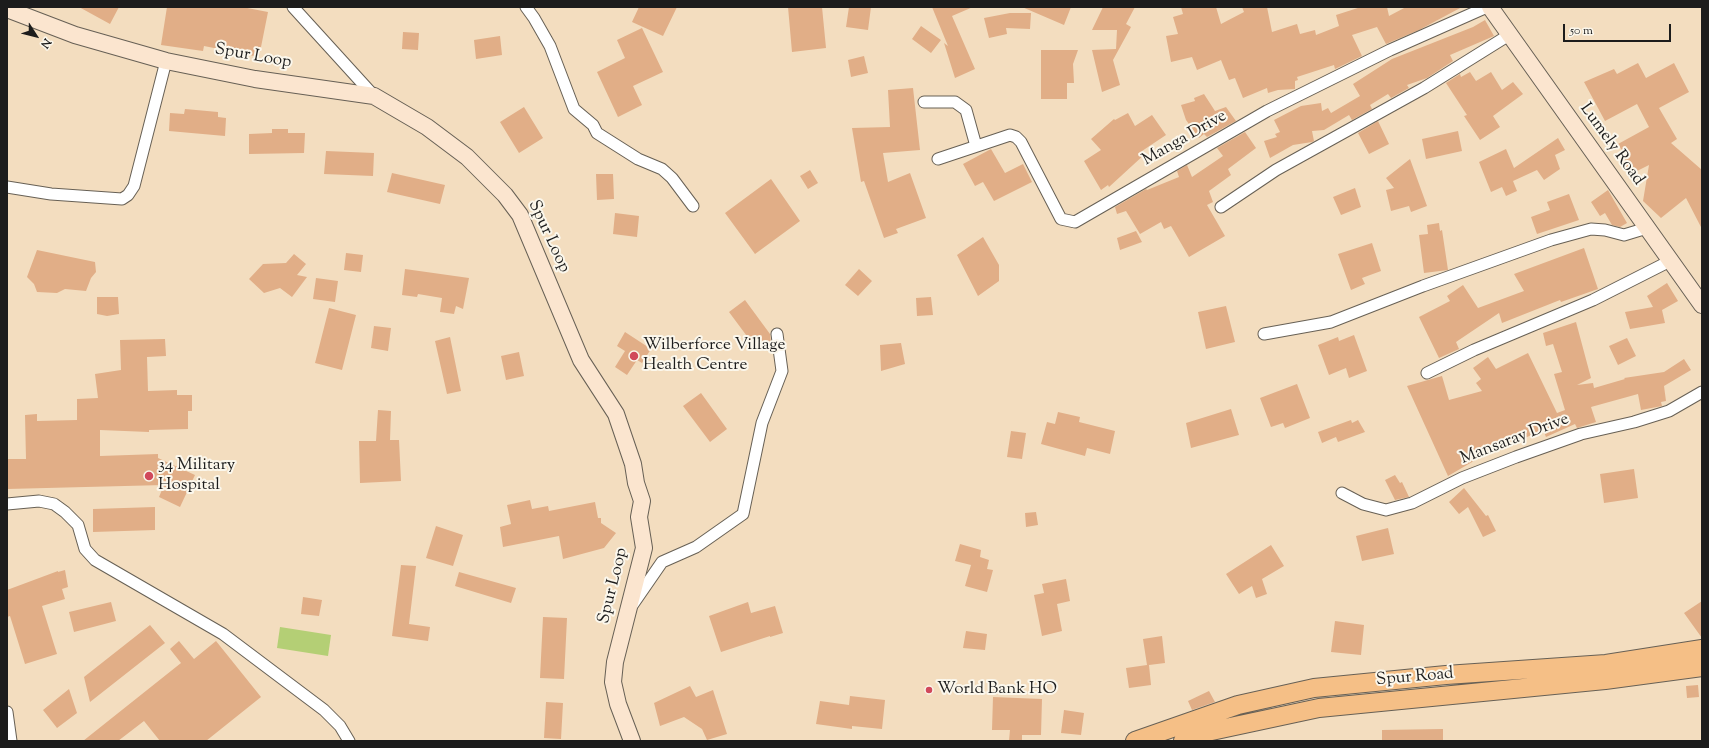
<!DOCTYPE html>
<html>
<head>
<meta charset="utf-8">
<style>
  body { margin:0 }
  #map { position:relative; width:1709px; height:748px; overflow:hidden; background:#f3ddbf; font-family:"Sorts Mill Goudy",serif }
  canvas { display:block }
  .frame { position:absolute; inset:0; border:8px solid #1c1c1c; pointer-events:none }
  .north { position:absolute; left:16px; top:16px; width:40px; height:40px; -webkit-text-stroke:3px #fbf7ec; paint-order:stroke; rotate:126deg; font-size:11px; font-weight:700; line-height:16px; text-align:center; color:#1c1c1c }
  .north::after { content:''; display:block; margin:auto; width:14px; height:18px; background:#1c1c1c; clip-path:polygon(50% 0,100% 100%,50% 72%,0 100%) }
  .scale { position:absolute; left:1563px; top:24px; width:108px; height:18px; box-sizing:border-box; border:2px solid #1c1c1c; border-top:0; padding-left:5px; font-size:12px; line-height:14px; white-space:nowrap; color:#1c1c1c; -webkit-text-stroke:3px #fbf7ec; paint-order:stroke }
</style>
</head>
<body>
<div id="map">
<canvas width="1709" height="748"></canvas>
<div class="frame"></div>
<div class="north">N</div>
<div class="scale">50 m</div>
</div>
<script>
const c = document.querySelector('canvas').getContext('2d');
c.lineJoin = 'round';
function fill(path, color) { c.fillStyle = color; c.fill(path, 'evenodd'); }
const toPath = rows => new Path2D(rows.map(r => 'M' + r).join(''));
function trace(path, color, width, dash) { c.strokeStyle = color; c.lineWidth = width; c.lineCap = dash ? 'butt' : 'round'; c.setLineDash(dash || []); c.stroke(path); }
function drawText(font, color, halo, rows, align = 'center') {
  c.font = font + ' "Sorts Mill Goudy",serif'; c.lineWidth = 4; c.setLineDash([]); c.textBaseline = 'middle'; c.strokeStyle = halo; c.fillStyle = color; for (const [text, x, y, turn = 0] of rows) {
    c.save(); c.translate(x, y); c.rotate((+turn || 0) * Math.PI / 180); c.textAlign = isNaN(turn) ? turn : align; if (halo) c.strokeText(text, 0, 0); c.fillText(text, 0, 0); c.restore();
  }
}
fill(toPath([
  [280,627,331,635,328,656,277,648]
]), '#b4cf75');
fill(toPath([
  [79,7,119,7,110,24],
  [167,7,242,7,268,12,259,57,204,46,203,51,161,45],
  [639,7,677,7,663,36,632,22],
  [788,7,822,7,826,48,792,52],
  [849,7,871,7,868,30,846,27],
  [932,7,973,7,952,16,975,69,955,78,944,43,948,46],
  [1022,7,1071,7,1064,25],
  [1103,7,1135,7,1126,24,1131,27,1113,60,1120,85,1102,92,1092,50,1116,49,1117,30,1092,30],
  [1181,7,1216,7,1221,24,1244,12,1242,7,1267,7,1272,32,1297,24,1300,34,1315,30,1316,35,1339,26,1336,15,1361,7,1387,7,1389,16,1406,7,1462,7,1419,30,1386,44,1377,27,1352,35,1362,56,1335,69,1334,65,1297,77,1298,80,1295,81,1295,89,1278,90,1268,93,1267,88,1243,98,1235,78,1229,80,1221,60,1197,70,1192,57,1171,62,1166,36,1178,34,1173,17,1183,14],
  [1010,13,1031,13,1030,29,1006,28,1007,34,989,38,984,18],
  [1485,20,1494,36,1450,55,1453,61,1427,78,1407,85,1409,88,1391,98,1388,94,1370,105,1372,109,1352,120,1349,115,1324,130,1312,131,1314,141,1312,142,1293,145,1270,158,1264,141,1277,137,1275,134,1280,132,1274,120,1301,106,1321,103,1322,111,1328,108,1331,113,1360,96,1353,84,1392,59,1473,27],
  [921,26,941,40,931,53,912,39],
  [642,28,663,72,633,86,642,105,618,117,597,72,625,58,617,40],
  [403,32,419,33,418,50,402,49],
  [500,36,502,55,476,59,474,40],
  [1041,50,1078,50,1073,64,1074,83,1067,83,1067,99,1041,99],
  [864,56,868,73,851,77,848,60],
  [1638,63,1646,78,1674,63,1689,92,1659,108,1677,139,1671,143,1702,170,1702,229,1686,198,1661,218,1643,201,1649,165,1629,175,1621,160,1626,157,1618,144,1649,127,1637,104,1605,121,1584,82,1614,69,1617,74],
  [1470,72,1476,81,1491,72,1502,90,1513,82,1523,94,1493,116,1500,127,1480,140,1464,116,1467,115,1446,83,1460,74,1461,77],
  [913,88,920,150,883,153,888,182,910,173,926,218,896,229,898,233,884,238,864,181,861,182,852,128,890,127,888,90],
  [1204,94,1215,111,1226,107,1236,121,1207,137,1204,134,1199,138,1186,120,1181,105,1195,101,1194,98],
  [524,107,543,138,519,153,500,122],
  [185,109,218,112,218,117,226,118,225,136,169,131,170,113,184,114],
  [1128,113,1135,126,1152,115,1166,135,1142,151,1145,154,1109,187,1108,185,1101,190,1084,161,1101,150,1091,139,1114,119,1115,120],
  [1378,121,1389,144,1369,154,1358,133],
  [272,129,288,129,288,133,305,133,304,153,249,154,249,134,272,133],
  [1458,131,1462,151,1426,159,1422,139],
  [1245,132,1256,148,1228,169,1231,175,1209,191,1213,202,1207,205,1225,236,1189,257,1171,226,1164,229,1161,222,1140,234,1126,211,1117,214,1115,207,1146,189,1147,190,1179,177,1177,171,1187,165,1192,177,1223,156,1217,148],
  [1558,138,1565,150,1555,155,1560,169,1544,180,1537,170,1513,181,1517,191,1506,196,1502,187,1491,192,1479,162,1506,149,1514,168],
  [991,149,1005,173,1023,164,1032,182,994,201,983,182,975,186,963,164],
  [326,151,374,153,373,176,324,174],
  [1410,159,1427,206,1411,212,1409,206,1391,211,1386,190,1394,188,1386,178],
  [810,170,818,183,808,189,800,176],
  [392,173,445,185,440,204,387,192],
  [596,174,613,174,614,199,597,200],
  [771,179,800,221,755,254,725,213],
  [1355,188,1361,207,1341,215,1333,197],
  [1608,190,1627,223,1620,227,1612,225,1605,213,1600,216,1591,202],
  [1569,194,1579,220,1537,234,1531,217,1550,210,1547,202],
  [615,213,639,216,637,237,613,234],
  [1439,223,1440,231,1442,230,1448,270,1424,273,1419,235,1428,234,1427,225],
  [1136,231,1142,242,1120,250,1117,238],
  [983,237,999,265,999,281,978,296,957,255],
  [1372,243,1381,271,1362,278,1365,284,1351,290,1338,254],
  [1584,248,1598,289,1561,302,1560,300,1502,323,1499,313,1456,342,1459,349,1439,358,1419,317,1450,301,1447,296,1463,285,1478,308,1524,291,1514,274],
  [37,250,95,262,96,272,91,278,86,291,65,289,57,293,37,292,34,284,27,277],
  [346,253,363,255,361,272,344,270],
  [294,254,306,264,297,275,307,277,292,297,280,288,264,293,249,279,263,264,286,263],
  [405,269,469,278,463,309,456,306,454,314,440,312,442,298,418,294,417,297,402,295],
  [859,269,872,281,858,296,845,285],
  [316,278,338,281,335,302,313,299],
  [1667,283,1678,301,1662,310,1665,323,1630,329,1625,312,1653,307,1647,296],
  [97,297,118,297,119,314,107,316,97,314],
  [931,297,933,315,917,316,916,298],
  [745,300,770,334,771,342,758,351,729,312],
  [1226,306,1235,342,1206,349,1198,312],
  [329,308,356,315,342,370,315,363],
  [1576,322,1591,378,1577,385,1593,383,1594,388,1625,379,1624,378,1664,372,1684,359,1691,370,1664,386,1666,401,1661,402,1662,406,1641,410,1638,394,1591,407,1596,422,1577,428,1575,424,1546,437,1543,430,1479,458,1448,476,1407,386,1442,376,1449,400,1482,391,1476,383,1481,379,1473,368,1488,357,1496,369,1528,353,1557,413,1565,410,1554,374,1562,372,1553,344,1546,346,1543,333],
  [374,326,391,328,388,351,371,348],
  [625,332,651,349,642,363,637,360,627,375,615,367,625,351,617,346],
  [1354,335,1367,371,1349,378,1346,368,1329,375,1318,345,1338,337,1339,341],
  [450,337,461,391,447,394,435,341],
  [1627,338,1636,356,1618,365,1609,346],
  [165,339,166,356,147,357,148,391,177,390,177,395,192,395,192,411,188,411,188,429,149,430,149,432,100,430,100,456,158,454,158,458,195,475,180,507,159,497,164,485,7,489,7,459,26,459,25,415,37,414,37,421,77,420,77,399,98,398,95,374,121,370,120,340],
  [901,343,905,364,881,371,880,345],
  [519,352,524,376,506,380,501,356],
  [1297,384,1310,418,1285,428,1283,423,1271,427,1260,398],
  [701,393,727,429,710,442,683,406],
  [1231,409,1239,435,1191,448,1186,423],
  [378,410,391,411,390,440,399,440,401,481,360,483,359,441,376,441],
  [1058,412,1080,417,1079,422,1115,431,1110,454,1087,448,1085,456,1041,444,1047,422,1055,424],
  [1351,420,1352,423,1358,420,1365,432,1338,442,1336,437,1322,443,1318,432],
  [1011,431,1026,433,1022,459,1007,457],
  [1634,469,1638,498,1604,503,1600,474],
  [1395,475,1400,483,1402,482,1409,497,1395,500,1385,480],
  [1464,488,1486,516,1488,515,1496,531,1483,537,1468,507,1459,514,1449,502],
  [530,500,532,509,548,506,549,511,595,502,598,518,601,518,601,523,616,533,604,548,563,559,559,536,503,547,500,527,511,524,507,505],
  [155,507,155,530,93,532,93,509],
  [1036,512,1038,525,1026,527,1025,513],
  [436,526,463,535,453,566,426,558],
  [1388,528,1394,554,1362,561,1356,536],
  [960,544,981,550,980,557,989,560,987,569,993,570,987,592,965,586,971,565,955,561],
  [1271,545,1284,566,1262,579,1267,594,1256,598,1252,586,1239,594,1226,574],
  [401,565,416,566,409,624,430,627,428,641,392,636],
  [65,570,68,587,62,589,65,599,42,606,57,654,25,664,10,616,7,617,7,590,58,571,58,572],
  [459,572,516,588,511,603,455,586],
  [1066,579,1070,601,1057,604,1062,631,1042,636,1034,595,1044,593,1042,584],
  [303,597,322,600,319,616,301,614],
  [1702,601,1702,638,1684,613],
  [111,602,116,621,74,632,69,612],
  [748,602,751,613,775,606,783,633,770,637,770,636,721,652,709,616],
  [543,617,567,618,564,679,540,678],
  [1335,621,1364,625,1361,655,1331,652],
  [150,625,165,643,90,702,84,677],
  [966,631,987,634,985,650,963,648],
  [1162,636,1165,663,1149,665,1151,685,1129,688,1126,668,1147,665,1143,639],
  [179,641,194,659,216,641,261,697,206,741,160,741,144,721,118,741,83,741,181,663,170,649],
  [1698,685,1699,697,1687,698,1686,686],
  [690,686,696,697,713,690,727,734,707,740,702,729,684,717,660,726,654,703],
  [69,689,77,713,57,728,43,710],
  [1209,691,1215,702,1192,710,1188,701],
  [850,696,885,700,882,729,852,726,852,729,816,724,820,701,849,705],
  [993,697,1042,699,1041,735,1022,735,1022,741,1009,741,1010,730,992,730],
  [546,702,563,703,561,739,544,738],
  [1064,710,1084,713,1081,735,1061,733],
  [1443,729,1443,741,1382,741,1382,730]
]), '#e1ae87');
const street = toPath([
  [293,7,374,96],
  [526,7,534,18,550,46,574,109,593,125,597,133,638,159,662,169,672,178,693,206],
  [924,102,955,102,966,110,976,146],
  [938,159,1010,135,1016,137,1021,142,1061,219,1075,222,1267,111,1390,50,1487,7],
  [7,187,51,194,122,199,128,195,134,186,166,61],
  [1221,207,1276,170,1424,88,1509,35],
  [1264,334,1331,322,1423,286,1551,240,1591,229,1605,230,1624,235,1647,228],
  [1427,373,1474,350,1593,300,1670,261],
  [1342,493,1363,504,1386,510,1412,503,1462,478,1516,457,1581,434,1634,422,1669,411,1702,392],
  [7,504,39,501,54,504,65,512,78,525,85,549,95,560,223,634,324,710,340,726,349,741],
  [633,604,662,562,696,547,743,514,762,423,782,371,777,334],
  [7,712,11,741]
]);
const secondary = toPath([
  [1490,7,1702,305],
  [7,9,75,35,166,61,255,79,374,96,427,127,467,157,505,195,520,215,581,360,616,414,633,464,636,483,642,501,639,517,644,548,615,662,613,682,618,704,632,741]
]);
const primary = toPath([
  [1135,741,1238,705,1314,688,1446,675,1606,664,1702,649],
  [1183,741,1207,732,1319,708,1605,680,1702,667]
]);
trace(street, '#676055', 13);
trace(secondary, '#676055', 18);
trace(primary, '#676055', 20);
trace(street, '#fff', 11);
trace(secondary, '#fbe5cf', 16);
trace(primary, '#f5bf86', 18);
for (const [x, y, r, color] of [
  [634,356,5,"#d1495b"],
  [149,476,5,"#d1495b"],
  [929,690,4,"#d1495b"]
]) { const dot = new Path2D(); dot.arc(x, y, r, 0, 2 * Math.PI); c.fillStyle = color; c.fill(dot); trace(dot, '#fbf7ec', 1.5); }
drawText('17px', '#1c1c1c', '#fbf7ec', [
  ["Spur Loop",253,57,10],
  ["Manga Drive",1185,139,-30],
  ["Lumely Road",1611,145,54],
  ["Spur Loop",548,237,65],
  ["Mansaray Drive",1515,440,-21],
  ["Spur Loop",614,586,-76],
  ["Spur Road",1415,678,-5]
]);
drawText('17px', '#1c1c1c', '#fbf7ec', [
  ["Wilberforce Village",643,346],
  ["Health Centre",643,366],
  ["34 Military",158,466],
  ["Hospital",158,486],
  ["World Bank HO",937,690]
], 'left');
</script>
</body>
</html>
